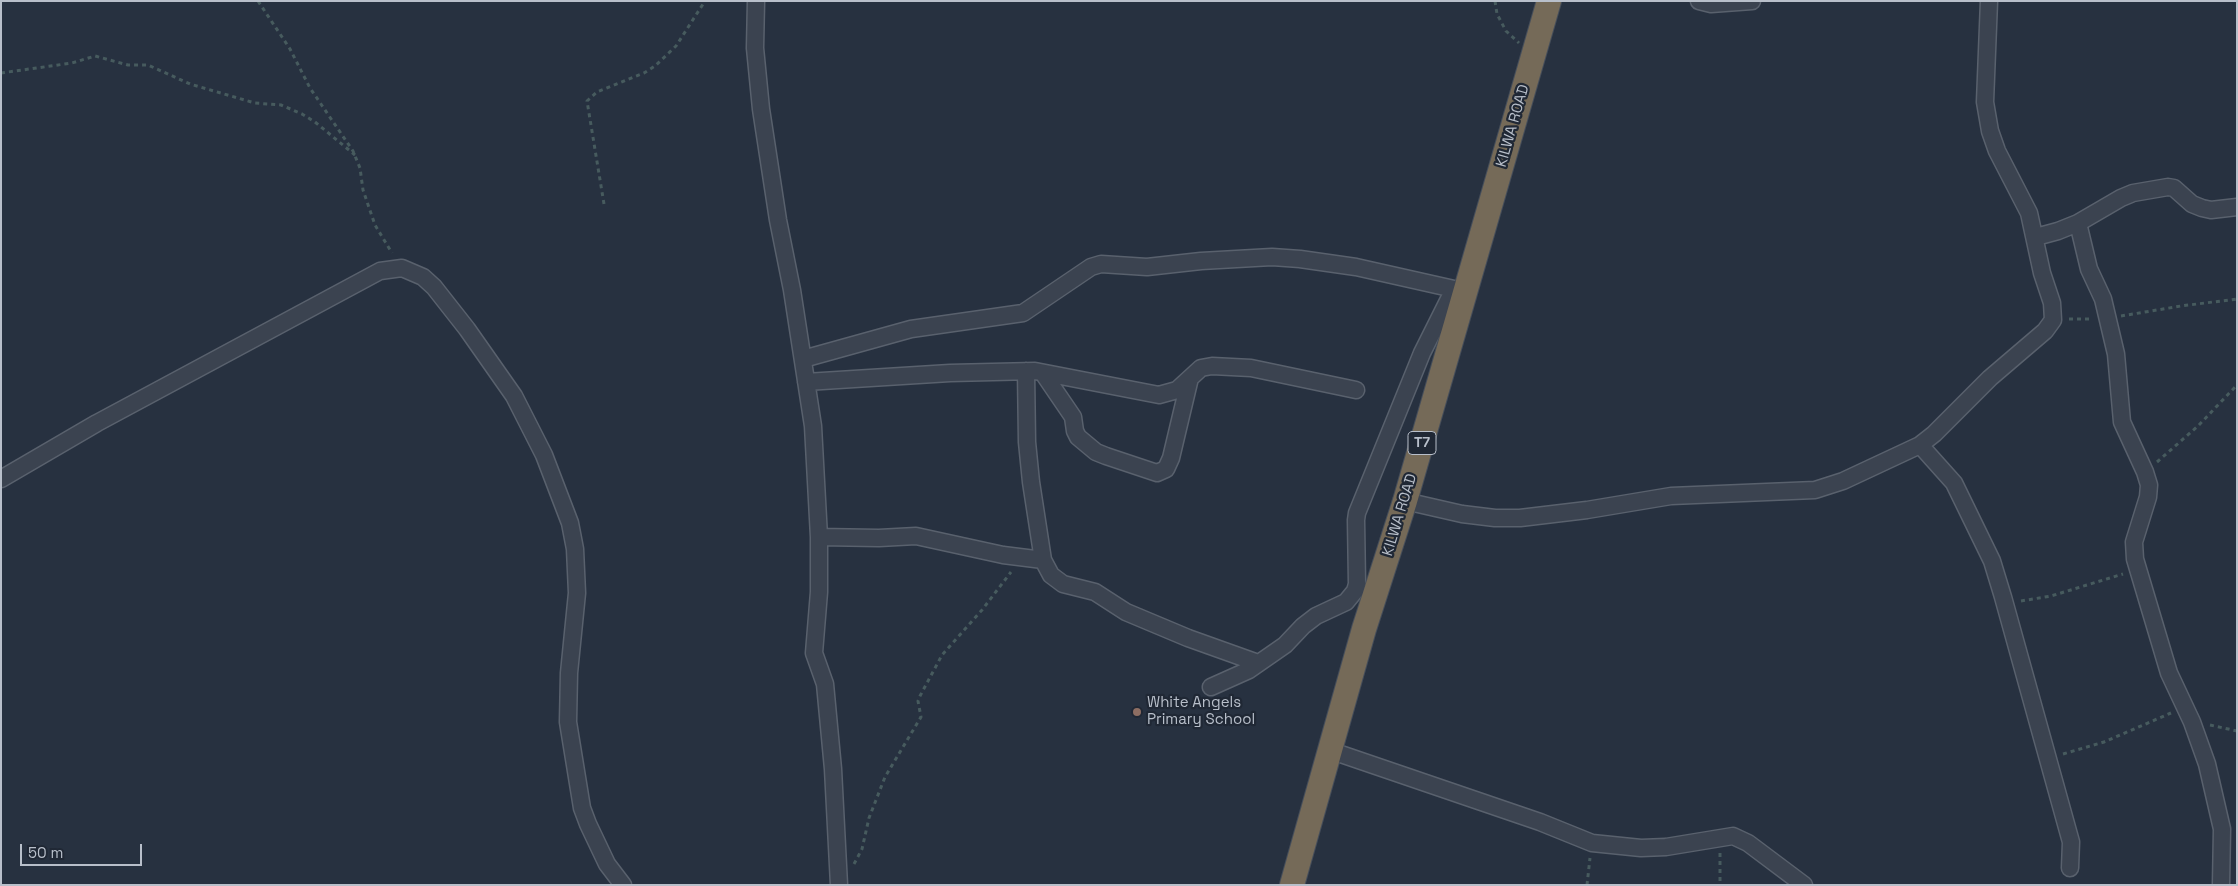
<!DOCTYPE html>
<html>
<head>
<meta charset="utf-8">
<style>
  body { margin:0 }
  #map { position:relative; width:2238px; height:886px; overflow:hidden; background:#273140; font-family:"Space Grotesk",sans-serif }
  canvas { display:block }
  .frame { position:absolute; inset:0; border:2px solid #b8bfca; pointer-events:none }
  .scale { position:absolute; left:20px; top:844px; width:122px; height:22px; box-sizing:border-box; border:2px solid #b8bfca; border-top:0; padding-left:6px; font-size:15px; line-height:18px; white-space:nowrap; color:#b8bfca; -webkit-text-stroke:4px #202835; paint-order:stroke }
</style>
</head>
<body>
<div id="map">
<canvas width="2238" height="886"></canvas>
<div class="frame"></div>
<div class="scale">50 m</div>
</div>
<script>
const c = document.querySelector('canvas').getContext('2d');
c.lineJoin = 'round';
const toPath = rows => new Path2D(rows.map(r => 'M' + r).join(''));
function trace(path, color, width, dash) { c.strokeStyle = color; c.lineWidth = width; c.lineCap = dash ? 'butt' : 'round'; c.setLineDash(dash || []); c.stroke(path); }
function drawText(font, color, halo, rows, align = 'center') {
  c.font = font + ' "Space Grotesk",sans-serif'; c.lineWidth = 4.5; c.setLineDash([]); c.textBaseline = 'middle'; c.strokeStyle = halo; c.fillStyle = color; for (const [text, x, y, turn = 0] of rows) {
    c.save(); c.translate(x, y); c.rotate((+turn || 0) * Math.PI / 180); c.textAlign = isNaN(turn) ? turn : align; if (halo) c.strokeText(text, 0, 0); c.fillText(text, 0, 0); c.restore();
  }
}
const minor = toPath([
  [756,1,755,48,761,109,778,220,792,290,813,426,819,537,819,592,814,653,825,684,833,769,839,885],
  [1699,1,1711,4,1752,1],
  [2078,223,2089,269,2103,299,2116,354,2122,422,2145,472,2149,485,2148,497,2134,542,2135,559,2169,673,2192,722,2207,764,2222,829,2221,885],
  [2036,237,2058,231,2078,223,2121,198,2133,193,2168,187,2174,188,2192,204,2202,208,2211,210,2237,207],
  [803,359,911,329,1023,313,1091,267,1101,264,1147,267,1201,261,1272,257,1300,259,1356,267,1454,289,1465,294],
  [1026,371,1027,442,1031,482,1043,560,1051,575,1063,584,1095,592,1126,612,1188,638,1258,663],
  [1043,373,1073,417,1075,431,1078,437,1096,452,1106,456,1157,473,1166,469,1171,458,1190,378],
  [806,382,950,373,1035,371,1159,395,1177,390,1201,368,1212,366,1251,368,1356,390],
  [1920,445,1954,483,1992,561,2003,597,2071,842,2070,868],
  [1,479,97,423,380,271,402,268,423,277,434,287,467,329,514,396,544,455,570,523,575,549,577,593,569,673,568,722,582,808,588,824,607,864,623,885],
  [1405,501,1462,514,1495,518,1520,518,1587,510,1671,496,1815,490,1843,481,1920,445,1934,434,1990,378,2045,331,2053,320,2052,303,2042,273,2029,213,1997,151,1990,131,1985,102,1989,1],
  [819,537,879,538,916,536,1003,555,1043,560],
  [1211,687,1249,670,1285,645,1303,626,1316,616,1346,602,1355,591,1357,584,1356,520,1357,513,1422,353,1454,289],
  [1329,750,1540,822,1592,843,1641,848,1666,847,1733,836,1748,843,1804,885]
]);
const highway = toPath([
  [1292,885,1364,629,1405,501,1549,1]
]);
trace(minor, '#59616d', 19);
trace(highway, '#464e5a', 26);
trace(toPath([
  [258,1,290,49,310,88,353,151,360,168,363,190,375,225,392,253],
  [1495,1,1497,14,1506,31,1519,43],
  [1,73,72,63,95,56,128,65,148,65,190,84,255,103,281,105,302,114,315,122,355,155],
  [604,204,587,101,597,92,644,73,655,66,676,46,705,1],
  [2121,316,2181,306,2237,299],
  [2069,319,2092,319],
  [2157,462,2198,426,2237,385],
  [2021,601,2051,596,2123,574],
  [2210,725,2237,731],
  [2063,754,2104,742,2171,713],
  [1720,853,1720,885],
  [854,864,862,849,869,818,885,777,921,717,918,701,920,696,942,655,982,610,1011,572],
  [1587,885,1590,858]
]), '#475b5e', 3, [4, 4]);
trace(minor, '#3b4350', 16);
trace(highway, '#756a58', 24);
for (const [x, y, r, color] of [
  [1137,712,5,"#8d6e63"]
]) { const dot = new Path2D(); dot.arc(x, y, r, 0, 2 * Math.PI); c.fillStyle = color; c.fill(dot); trace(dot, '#202835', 2); }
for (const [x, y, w] of [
  [1422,443,28]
]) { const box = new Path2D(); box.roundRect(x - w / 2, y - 11.5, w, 23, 4); c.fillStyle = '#202835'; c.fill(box); trace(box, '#b8bfca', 1); }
drawText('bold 14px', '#b8bfca', null, [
  ["T7",1422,443]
]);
drawText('15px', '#b8bfca', '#202835', [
  ["KILWA ROAD",1513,126,-74],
  ["KILWA ROAD",1400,515,-73]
]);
drawText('15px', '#b8bfca', '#202835', [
  ["White Angels",1147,703],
  ["Primary School",1147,720]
], 'left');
</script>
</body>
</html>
